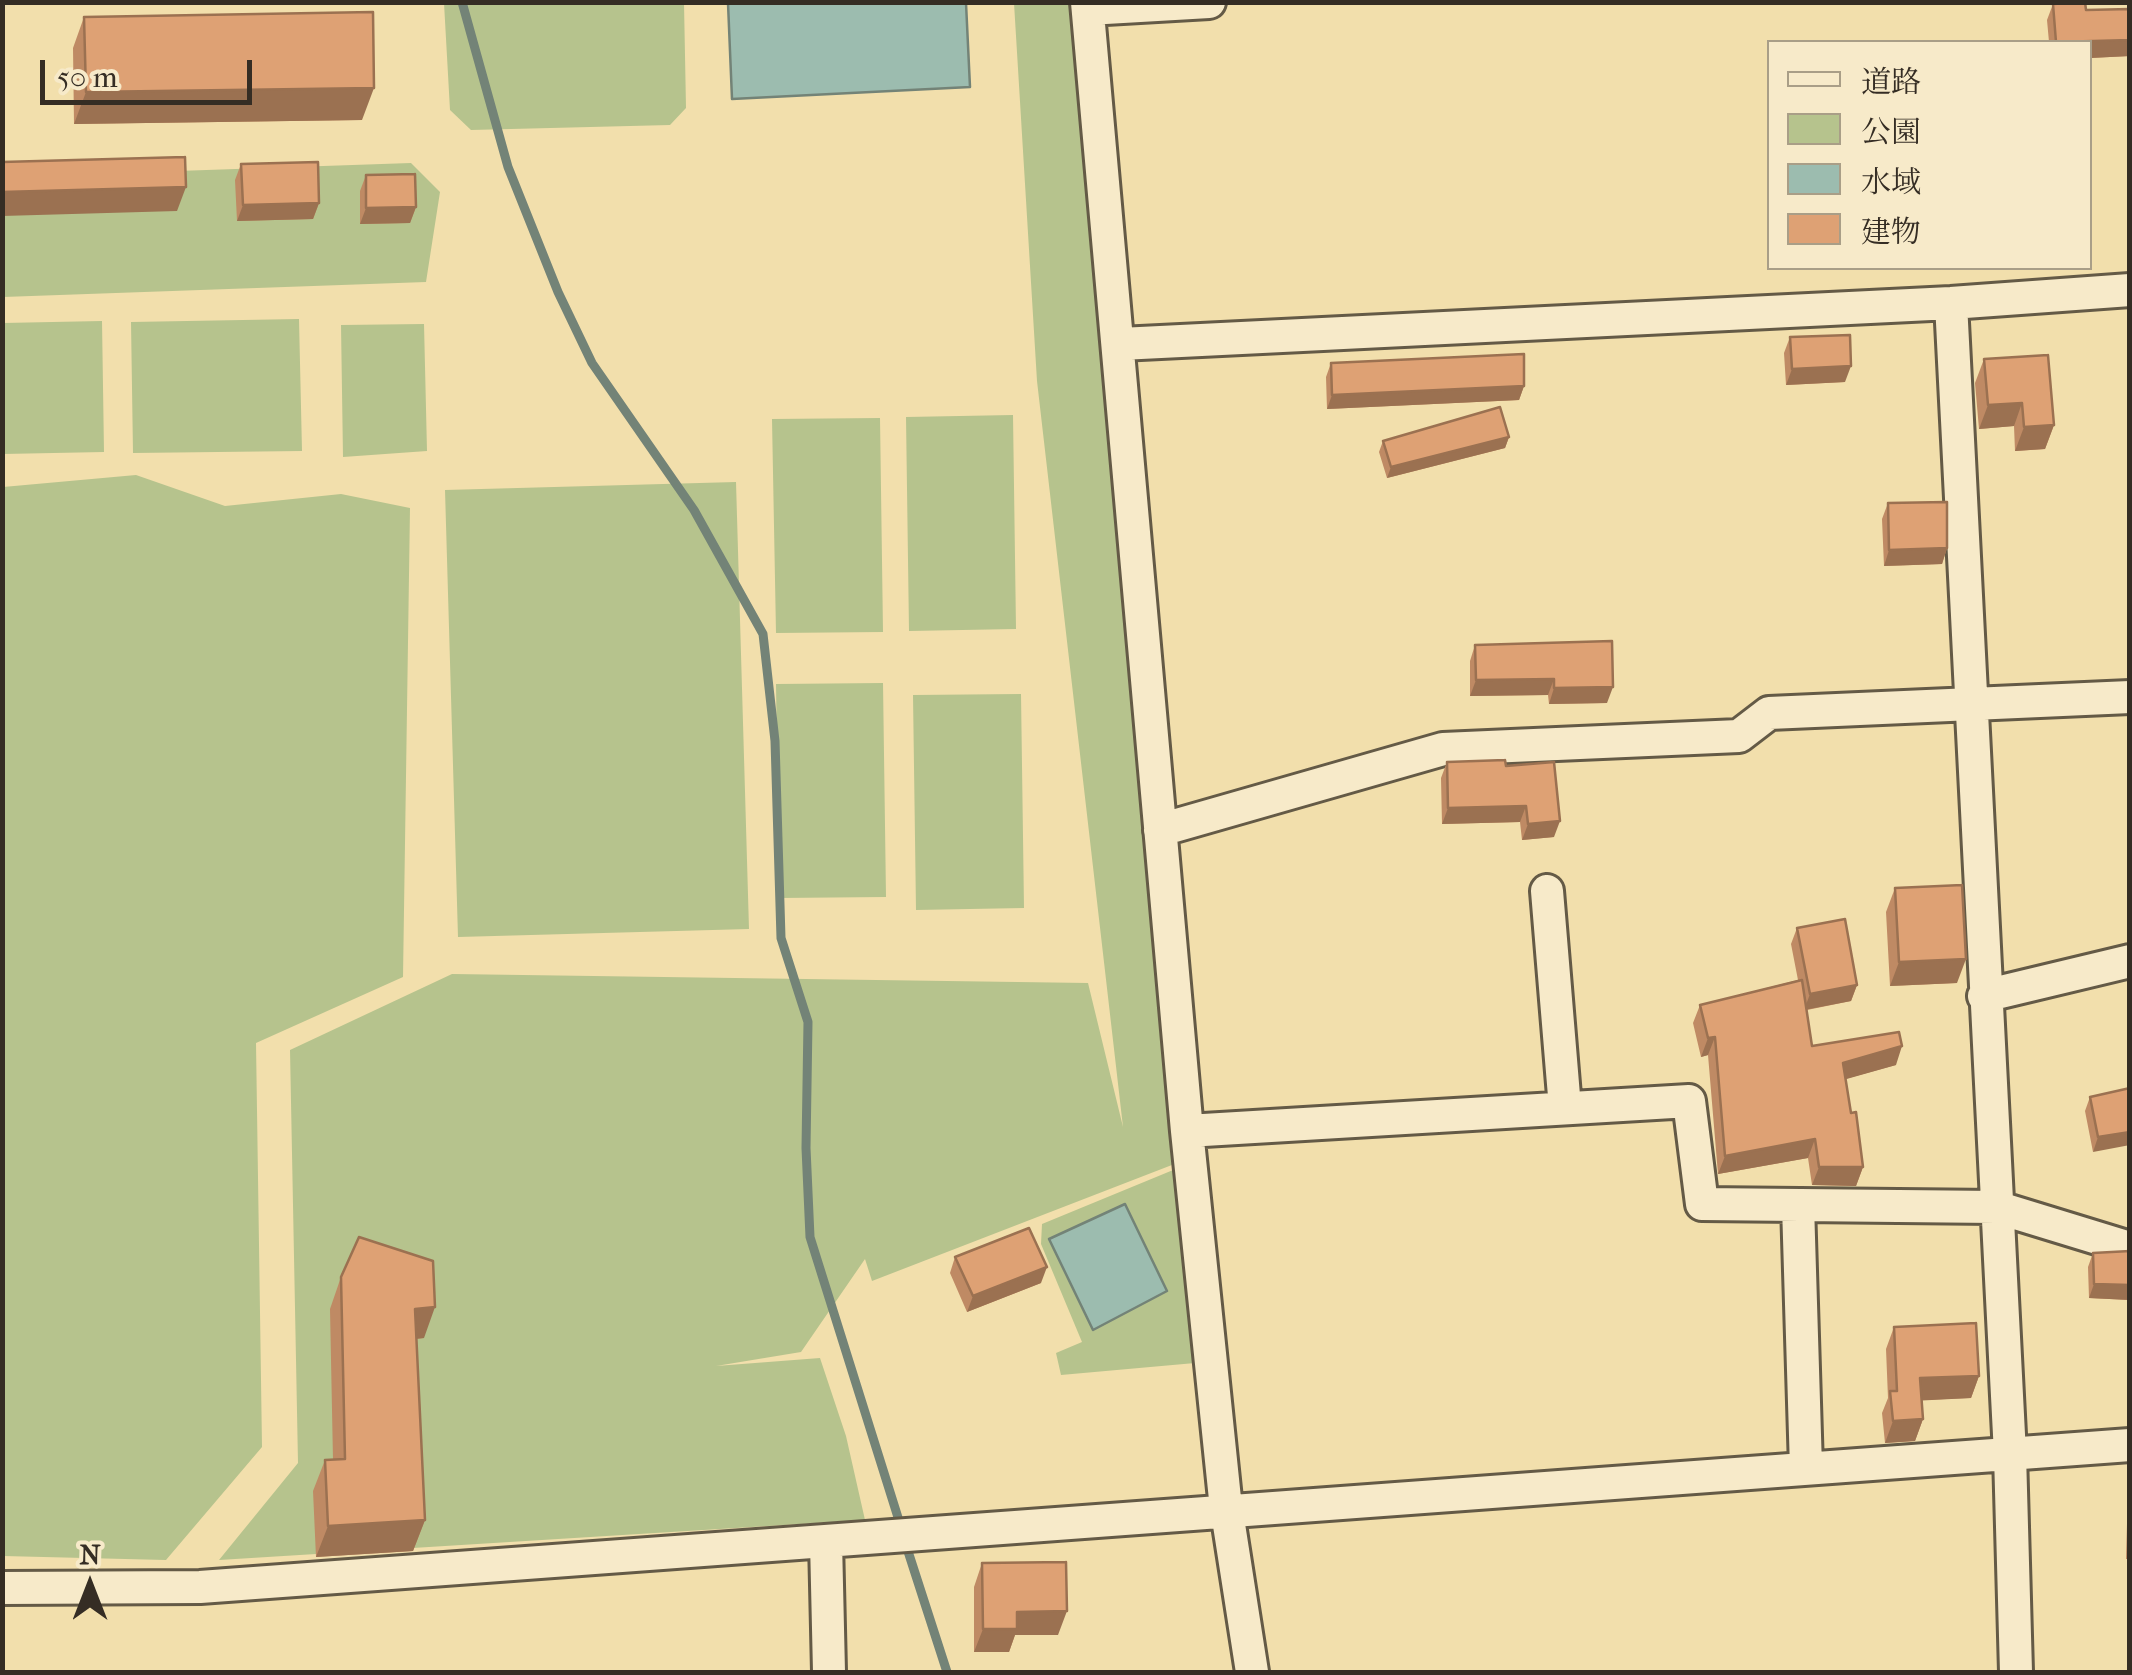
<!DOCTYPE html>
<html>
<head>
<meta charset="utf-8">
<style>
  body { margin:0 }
  #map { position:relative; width:2132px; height:1675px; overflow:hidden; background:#f2dfac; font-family:"IM FELL French Canon","Noto Serif JP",serif }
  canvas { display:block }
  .frame { position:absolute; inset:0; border:5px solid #352d24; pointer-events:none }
  .legend { position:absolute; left:1767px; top:40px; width:325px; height:230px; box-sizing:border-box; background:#f7eac9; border:2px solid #a99e87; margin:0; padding:12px 18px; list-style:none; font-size:30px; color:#352d24 }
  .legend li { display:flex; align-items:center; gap:20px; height:50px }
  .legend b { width:50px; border:2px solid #a99e87 }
  .north { position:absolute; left:40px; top:1535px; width:100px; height:100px; -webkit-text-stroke:8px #f7eac9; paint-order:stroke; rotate:0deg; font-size:28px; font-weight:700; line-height:40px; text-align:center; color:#352d24 }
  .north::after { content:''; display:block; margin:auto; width:35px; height:45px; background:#352d24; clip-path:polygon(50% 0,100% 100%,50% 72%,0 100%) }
  .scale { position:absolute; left:40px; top:60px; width:212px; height:45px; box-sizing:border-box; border:5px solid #352d24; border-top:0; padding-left:12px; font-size:30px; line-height:35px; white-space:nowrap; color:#352d24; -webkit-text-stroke:8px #f7eac9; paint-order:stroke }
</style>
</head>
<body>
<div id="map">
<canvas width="2132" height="1675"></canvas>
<div class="frame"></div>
<ul class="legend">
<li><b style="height:12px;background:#f7eac9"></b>道路</li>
<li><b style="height:28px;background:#b6c38d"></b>公園</li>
<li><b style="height:28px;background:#9cbcaf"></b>水域</li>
<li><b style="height:28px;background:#dea174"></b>建物</li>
</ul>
<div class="north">N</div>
<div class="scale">50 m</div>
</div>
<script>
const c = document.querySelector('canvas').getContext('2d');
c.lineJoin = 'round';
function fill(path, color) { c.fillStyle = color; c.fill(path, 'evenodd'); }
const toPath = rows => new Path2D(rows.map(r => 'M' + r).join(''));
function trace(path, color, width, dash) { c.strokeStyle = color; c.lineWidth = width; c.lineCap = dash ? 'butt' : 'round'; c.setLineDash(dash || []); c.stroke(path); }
fill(toPath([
  [444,3,684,3,686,108,670,125,471,130,450,110],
  [1014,3,1081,3,1190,1158,872,1281,865,1259,801,1352,716,1366,820,1358,846,1436,865,1520,219,1560,298,1463,290,1050,452,974,1088,983,1123,1127,1037,381],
  [411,163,440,192,426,282,3,297,2,177],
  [299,319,302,451,133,453,131,322],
  [102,321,104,452,3,454,3,323],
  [424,324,427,451,343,457,341,325],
  [1013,415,1016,629,909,631,906,417],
  [880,418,883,632,776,633,772,419],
  [136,475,225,506,341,494,410,508,403,977,256,1043,262,1447,166,1560,3,1556,3,487],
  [736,482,749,929,458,937,445,490],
  [883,683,886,897,779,898,776,684],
  [1021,694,1024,908,916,910,913,695],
  [1178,1168,1195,1363,1061,1375,1056,1353,1082,1342,1041,1244,1042,1224]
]), '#b6c38d');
const water = toPath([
  [728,3,966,3,970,87,732,99,728,3],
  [1125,1204,1167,1291,1093,1330,1049,1239,1125,1204]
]);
fill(water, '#9cbcaf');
trace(water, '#738377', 2.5);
trace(toPath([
  [462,2,508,167,558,292,592,363,694,510,763,634,775,741,781,938,808,1022,806,1148,810,1237,901,1527],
  [905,1542,947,1672]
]), '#738377', 9);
const minor = toPath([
  [1087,2,1187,1131,1225,1499,1252,1672],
  [1088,9,1209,2],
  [1951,303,2010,1454,2016,1672],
  [1120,344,1951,303,2130,290],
  [1160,830,1443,749,1739,736,1769,713,2130,697],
  [1547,891,1565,1108],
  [1984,996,2130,961],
  [1187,1131,1689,1101,1702,1204,1996,1207,2130,1248],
  [1798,1205,1806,1468],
  [826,1541,829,1672],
  [2,1588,200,1587,2130,1445]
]);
trace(minor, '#645a46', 38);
trace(minor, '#f7eac9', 32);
fill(toPath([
  [2053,4,2086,10,2130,9,2130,56,2090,58,2090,42,2049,42,2047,20],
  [84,17,362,120,74,124,73,48],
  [241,164,319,203,313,219,237,221,235,180],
  [366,175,416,207,410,223,360,224,360,191],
  [1790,337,1845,382,1786,385,1784,353],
  [1984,359,2054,425,2045,449,2015,451,2014,426,1979,429,1975,383],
  [1331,363,1524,386,1519,400,1327,409,1326,377],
  [1509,437,1505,448,1387,478,1379,452,1383,441],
  [1888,503,1947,548,1942,564,1884,566,1882,519],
  [1475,645,1607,703,1549,704,1548,695,1470,696,1470,661],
  [1447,762,1506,766,1554,837,1522,840,1520,822,1442,824,1441,778],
  [1895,888,1957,983,1890,986,1886,912],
  [1797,928,1857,985,1851,1001,1807,1010,1812,1046,1896,1065,1845,1079,1851,1113,1863,1167,1856,1186,1812,1185,1808,1158,1718,1174,1708,1055,1701,1057,1693,1023,1700,1005,1798,980,1791,944],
  [2130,1088,2093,1152,2085,1111,2090,1097],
  [2130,1251,2130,1300,2089,1298,2088,1267,2093,1253],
  [955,1257,1041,1283,967,1312,950,1273],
  [341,1277,424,1338,416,1339,425,1520,413,1551,316,1557,313,1491,325,1460,333,1460,330,1309],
  [1894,1327,1979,1376,1971,1398,1922,1400,1923,1419,1915,1441,1885,1443,1882,1413,1888,1398,1886,1349],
  [2130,1484,2130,1559,2126,1559,2128,1488],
  [982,1563,1058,1635,1015,1635,1009,1652,974,1652,974,1587]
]), '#bf8a64');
fill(toPath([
  [2130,40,2130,56,2090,58,2090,42],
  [374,88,362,120,74,124,86,92],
  [186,187,177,211,2,216,2,192],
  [319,203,313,219,237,221,243,205],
  [416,207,410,223,360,224,366,208],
  [1851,366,1845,382,1786,385,1792,369],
  [1524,386,1519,400,1327,409,1332,395],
  [2022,403,2014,426,1979,429,1988,405],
  [2054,425,2045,449,2015,451,2024,427],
  [1509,437,1505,448,1387,478,1391,467],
  [1947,548,1942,564,1884,566,1889,550],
  [1554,679,1548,695,1470,696,1476,680],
  [1613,687,1607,703,1549,704,1554,688],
  [1526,806,1520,822,1442,824,1448,808],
  [1560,821,1554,837,1522,840,1528,824],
  [1966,959,1957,983,1890,986,1899,962],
  [1857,985,1851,1001,1804,1010,1810,994],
  [1715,1037,1708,1055,1701,1057,1708,1038],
  [1902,1046,1896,1065,1836,1082,1843,1063],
  [2130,1132,2130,1145,2093,1152,2098,1137],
  [1815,1139,1808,1158,1718,1174,1725,1156],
  [1819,1167,1863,1167,1856,1186,1812,1185],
  [1047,1267,1041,1283,967,1312,973,1296],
  [2094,1284,2130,1285,2130,1300,2089,1298],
  [435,1307,424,1338,404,1340,415,1309],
  [1979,1376,1971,1398,1912,1401,1920,1378],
  [1923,1419,1915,1441,1885,1443,1893,1421],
  [425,1520,413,1551,316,1557,328,1526],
  [1067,1611,1058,1635,1015,1635,1009,1652,974,1652,983,1629,1017,1612]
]), '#9b7151');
const building = toPath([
  [2085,2,2086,10,2130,9,2130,40,2056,42,2053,4,2085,2],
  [373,12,374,88,86,92,84,17,373,12],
  [185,157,186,187,2,192,2,162,185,157],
  [318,162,319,203,243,205,241,164,318,162],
  [415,174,416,207,366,208,366,175,415,174],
  [1850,335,1851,366,1792,369,1790,337,1850,335],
  [1524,354,1524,386,1332,395,1331,363,1524,354],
  [2048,355,2054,425,2024,427,2022,403,1988,405,1984,359,2048,355],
  [1500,407,1509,437,1391,467,1383,441,1500,407],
  [1947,502,1947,548,1889,550,1888,503,1947,502],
  [1612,641,1613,687,1554,688,1554,679,1476,680,1475,645,1612,641],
  [1505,760,1506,766,1554,762,1560,821,1528,824,1526,806,1448,808,1447,762,1505,760],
  [1962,885,1966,959,1899,962,1895,888,1962,885],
  [1845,919,1857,985,1810,994,1797,928,1845,919],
  [1802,980,1812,1046,1899,1032,1902,1046,1843,1063,1851,1113,1856,1112,1863,1167,1819,1167,1815,1139,1725,1156,1715,1037,1708,1038,1700,1005,1802,980],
  [2130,1088,2130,1132,2098,1137,2090,1097,2130,1088],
  [1029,1228,1047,1267,973,1296,955,1257,1029,1228],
  [359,1237,433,1261,435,1307,415,1309,425,1520,328,1526,325,1460,345,1459,341,1277,359,1237],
  [2130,1251,2130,1285,2094,1284,2093,1253,2130,1251],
  [1976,1323,1979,1376,1920,1378,1923,1419,1893,1421,1890,1391,1897,1391,1894,1327,1976,1323],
  [1066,1562,1067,1611,1017,1612,1017,1629,983,1629,982,1563,1066,1562]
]);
fill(building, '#dea174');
trace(building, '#9b7151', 2.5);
</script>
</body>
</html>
